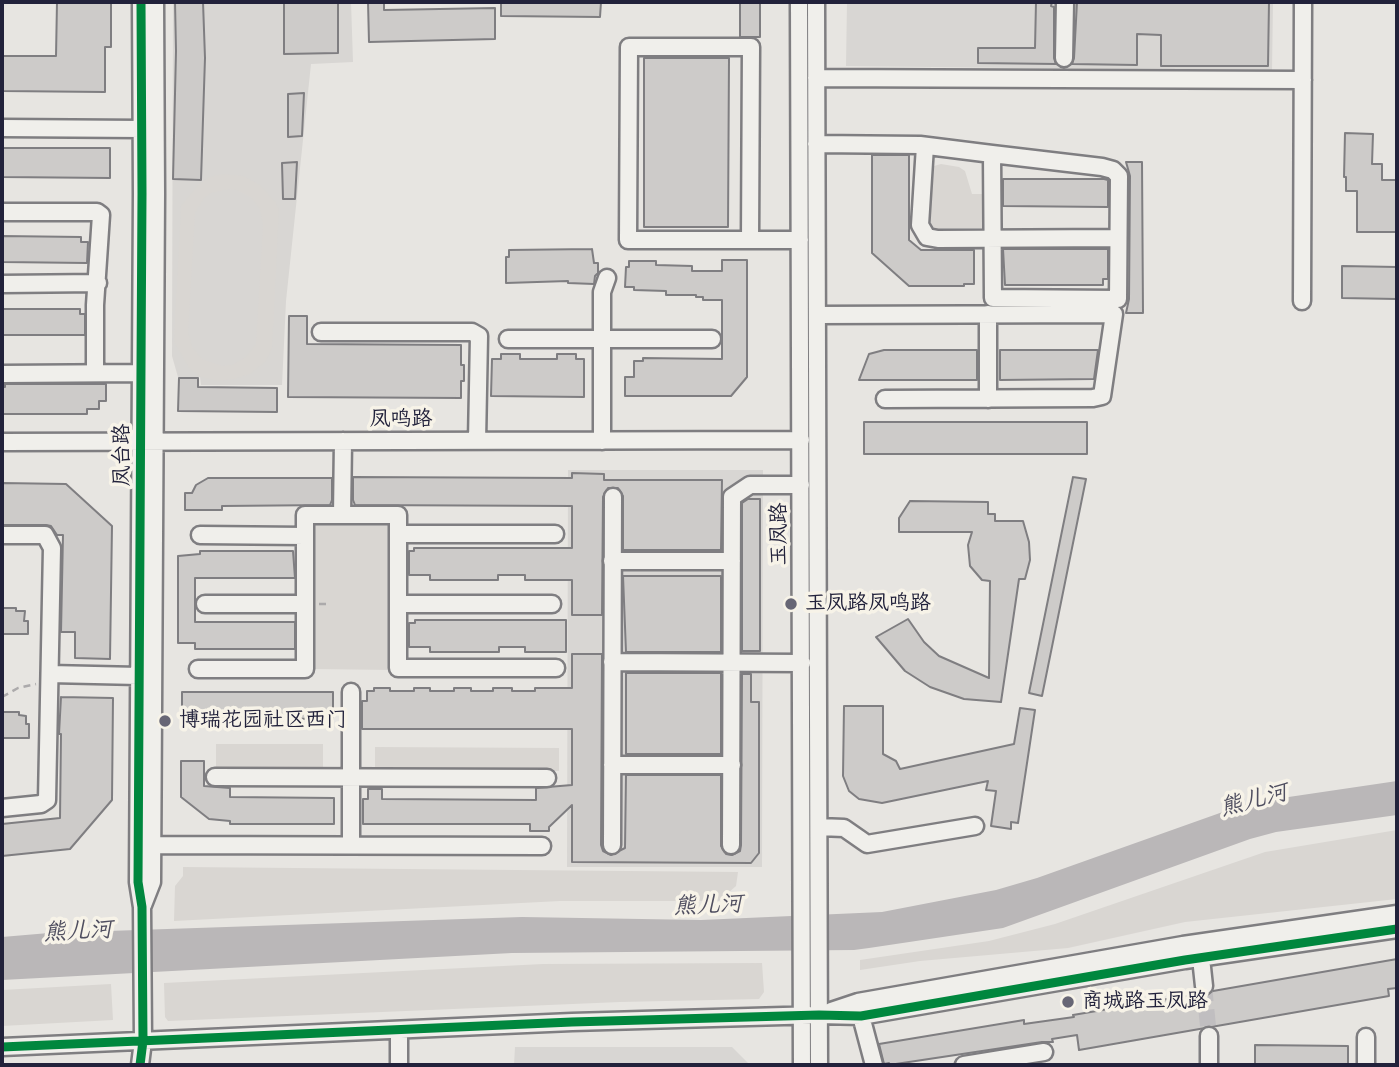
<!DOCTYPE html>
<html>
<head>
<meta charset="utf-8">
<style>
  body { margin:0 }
  #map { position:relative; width:1399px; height:1067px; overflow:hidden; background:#e7e5e1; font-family:"Balsamiq Sans",sans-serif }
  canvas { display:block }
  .frame { position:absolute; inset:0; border:4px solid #22223b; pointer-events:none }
</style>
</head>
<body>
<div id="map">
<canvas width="1399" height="1067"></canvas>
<div class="frame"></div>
</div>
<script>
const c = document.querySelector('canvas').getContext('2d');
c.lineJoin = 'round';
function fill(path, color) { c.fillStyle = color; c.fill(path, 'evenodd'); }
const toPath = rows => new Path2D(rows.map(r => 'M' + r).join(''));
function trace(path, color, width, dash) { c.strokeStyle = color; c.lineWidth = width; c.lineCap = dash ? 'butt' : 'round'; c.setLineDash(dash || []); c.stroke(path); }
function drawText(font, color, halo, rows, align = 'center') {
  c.font = font + ' "Balsamiq Sans","LXGW WenKai TC",sans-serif'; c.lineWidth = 7; c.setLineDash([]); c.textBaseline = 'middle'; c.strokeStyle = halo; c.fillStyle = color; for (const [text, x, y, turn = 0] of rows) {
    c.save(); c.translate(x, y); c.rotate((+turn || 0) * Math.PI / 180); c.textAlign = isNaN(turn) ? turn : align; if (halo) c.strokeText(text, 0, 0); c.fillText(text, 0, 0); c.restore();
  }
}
fill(toPath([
  [173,2,351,2,353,62,311,64,286,301,282,385,201,385,200,377,178,377,172,356],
  [847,2,1273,2,1272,71,846,66],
  [568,470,763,470,762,867,567,867],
  [515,1047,732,1047,750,1065,514,1065]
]), '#d8d6d3');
fill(toPath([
  [941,164,959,167,965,171,972,194,986,194,987,224,982,230,945,233,931,227,929,214,931,172,934,166],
  [224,174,243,176,260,185,276,203,279,210,272,347,269,355,265,362,250,374,234,379,217,381,201,377,190,369,174,342,181,206,199,184,209,177],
  [228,189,237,190,251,197,260,209,263,225,256,344,246,357,232,365,223,366,202,359,192,347,188,332,195,213,204,198,211,193],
  [314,523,395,524,393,670,312,669],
  [216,744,323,744,323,772,216,772],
  [375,747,559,748,559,771,375,771],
  [1397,830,1397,899,1185,922,1068,948,920,961,860,970,860,960,989,941,1055,924,1265,852],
  [183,867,738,872,736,886,719,901,560,901,174,921,175,886,183,876],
  [762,963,764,992,759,999,620,1002,168,1021,165,1017,164,983,543,964],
  [111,984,113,1020,2,1026,2,990]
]), '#d9d6d2');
fill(toPath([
  [1397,781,1397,815,1276,832,1250,839,1003,928,869,948,854,950,512,953,2,980,2,937,49,933,522,917,701,920,882,912,996,890,1037,878,1248,803]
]), '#bab7b8');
const building = toPath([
  [57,2,111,2,111,47,105,47,105,92,2,91,2,56,56,56,57,2],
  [175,2,203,2,205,58,201,180,173,179,176,51,175,2],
  [284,2,338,2,338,53,284,54,284,2],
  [368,2,384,2,384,10,495,8,495,39,369,42,368,2],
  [501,2,601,2,600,17,501,16,501,2],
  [740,2,760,2,760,37,740,37,740,2],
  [1036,2,1052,2,1051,6,1054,7,1054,58,1056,64,978,63,978,48,1035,48,1036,2],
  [1077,2,1269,2,1268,66,1161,66,1161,35,1137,34,1137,65,1072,64,1074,58,1077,2],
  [644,58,729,58,728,227,644,227,644,58],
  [304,93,302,136,288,137,288,94,304,93],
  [1345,133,1373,134,1372,164,1382,164,1382,180,1397,180,1397,232,1357,232,1357,191,1346,191,1346,177,1344,177,1345,133],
  [2,148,110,148,110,178,2,177,2,148],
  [872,155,909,155,909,240,921,250,974,250,974,284,964,284,964,286,909,286,872,253,872,155],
  [297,162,295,199,283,199,282,163,297,162],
  [1126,162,1142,162,1143,313,1126,313,1129,299,1130,176,1126,162],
  [1003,179,1104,179,1108,180,1108,207,1003,206,1003,179],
  [2,236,81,237,81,242,88,242,87,263,2,262,2,236],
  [592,249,594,263,598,263,598,273,595,276,594,284,568,283,568,281,506,283,506,257,509,257,509,250,592,249],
  [1003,249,1108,249,1108,279,1103,279,1103,285,1005,285,1003,249],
  [722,260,747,260,747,377,731,396,625,396,625,377,634,377,634,361,643,361,643,358,722,359,722,300,703,300,703,297,696,297,696,295,666,295,666,291,634,290,634,287,625,287,626,267,629,267,629,261,656,261,656,265,692,266,692,271,722,271,722,260],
  [1342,266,1397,267,1397,299,1342,298,1342,266],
  [2,309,80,309,80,314,85,314,85,335,2,335,2,309],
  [289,316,307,316,307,344,461,345,461,365,464,365,464,381,461,381,461,398,288,397,289,316],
  [884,350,977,350,977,380,859,380,869,354,884,350],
  [1000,350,1098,350,1094,379,1000,380,1000,350],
  [501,354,520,354,520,359,557,359,557,354,576,354,576,359,584,359,584,397,491,396,492,359,501,359,501,354],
  [179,378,198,378,198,387,277,388,277,412,178,411,179,378],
  [5,384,106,384,106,401,99,401,99,409,87,409,87,414,2,414,2,387,5,387,5,384],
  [864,422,1087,422,1087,454,864,454,864,422],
  [572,473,604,474,604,480,722,480,721,550,623,550,623,496,618,488,608,488,603,497,602,615,572,615,572,580,525,580,525,575,498,575,498,580,430,580,430,575,409,575,409,551,414,551,414,548,572,548,572,506,355,505,353,500,353,477,572,478,572,473],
  [1073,477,1086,479,1042,696,1029,693,1073,477],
  [208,478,332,478,332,500,330,505,222,506,222,510,185,510,185,493,192,493,196,485,208,478],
  [2,483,66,484,112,526,110,659,75,658,75,632,61,632,63,535,57,535,51,526,46,525,2,525,2,483],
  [748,499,760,499,760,651,742,651,742,503,748,499],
  [910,501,988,502,988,514,995,514,995,521,1023,521,1029,542,1030,560,1025,579,1019,579,1001,702,964,699,930,687,905,671,876,637,908,619,924,642,939,656,989,678,990,581,982,580,970,566,968,545,972,532,899,532,899,518,910,501],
  [200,551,293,551,295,578,195,578,195,622,295,622,295,649,195,649,195,643,178,643,178,556,200,554,200,551],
  [623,576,721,576,721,652,626,652,623,576],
  [2,608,16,608,16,611,25,611,24,621,28,621,28,634,2,634,2,608],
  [415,620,566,620,566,652,525,652,525,647,499,647,499,652,430,652,430,647,409,647,409,623,415,623,415,620],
  [572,654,602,654,601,845,603,851,611,855,625,848,626,775,721,775,721,846,726,854,732,855,740,851,741,845,742,674,751,674,751,702,759,702,759,853,751,863,572,862,572,805,549,827,549,831,530,831,530,824,363,824,363,799,368,799,368,789,382,789,382,799,536,800,536,788,572,785,572,729,362,729,362,701,367,701,367,691,374,691,374,688,390,688,390,691,414,691,414,688,430,688,430,691,454,691,454,688,471,688,471,691,493,691,493,688,512,688,512,691,535,691,535,688,572,688,572,654],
  [626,673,721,673,721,754,626,754,626,673],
  [182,692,333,692,333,719,182,718,182,692],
  [61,697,113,698,112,800,70,849,2,856,2,824,60,818,61,734,59,734,61,697],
  [844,706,883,706,883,754,896,761,900,769,1014,744,1020,708,1035,710,1018,823,1011,822,1011,829,991,826,996,791,986,790,988,781,882,803,859,799,849,791,843,776,844,706],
  [2,712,19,712,19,715,26,716,26,724,29,724,29,738,2,738,2,712],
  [181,761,204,761,204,786,230,788,230,797,334,798,334,824,230,824,230,821,209,819,181,797,181,761],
  [1397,959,1397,988,1388,989,1389,996,1079,1050,1077,1035,1052,1039,1053,1042,1042,1042,889,1065,889,1063,884,1064,879,1044,1024,1020,1024,1024,1074,1017,1073,1015,1197,994,1206,996,1213,991,1397,959],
  [1255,1045,1348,1046,1348,1065,1255,1065,1255,1045]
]);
fill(building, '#cdcbc9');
trace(building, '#7f7e81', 2);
trace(toPath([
  [1204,986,1209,1036]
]), '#c0bec0', 16, [16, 8]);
const minor = toPath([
  [799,2,802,1065],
  [816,2,819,1065],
  [1064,58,1065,2],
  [816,78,1303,80],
  [2,128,142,129],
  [816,144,920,145,992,154,1102,167,1113,170,1119,176,1118,299,993,298,992,154],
  [925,146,920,225,927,237,938,239,1118,238],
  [2,212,97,212,101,215,95,305,95,373],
  [750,240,751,47,629,47,628,240,800,240],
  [2,284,98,283],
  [1302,301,1303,2],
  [988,314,988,399],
  [817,315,1114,314,1102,396,1093,398,885,399],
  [321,332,472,332,479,336,477,441],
  [508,339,712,339],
  [2,374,141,373],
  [602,441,602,292,607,278],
  [2,442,801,440],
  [342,515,343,441],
  [398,534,555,534],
  [2,535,45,535,52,548,47,800,41,804,2,808],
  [200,535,305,536],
  [612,561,732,561],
  [205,604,305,604],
  [398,604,552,604],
  [612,662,802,663],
  [198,669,305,669,305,515,398,515,398,668,556,668],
  [50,674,139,676],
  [612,765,732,765],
  [215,777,547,778],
  [819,827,844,828,867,844,975,826],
  [152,845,542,846],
  [351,845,351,692],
  [612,845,613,497],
  [731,845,732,497,750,485,801,485],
  [143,905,152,882,156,194,155,2],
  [1201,958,1204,986],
  [831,1011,858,1002,1183,945,1397,914],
  [861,1016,874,1065],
  [399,1030,399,1065],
  [1209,1036,1209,1065],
  [2,1047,572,1022,819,1015,861,1016,1185,960,1397,929],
  [140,1065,143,1041,142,907,138,882,142,194,141,2],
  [964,1065,1044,1052],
  [1366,1065,1366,1037]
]);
trace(minor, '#7f7e81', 21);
trace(toPath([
  [319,604,328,604],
  [2,697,18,688,36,684]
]), '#acaaab', 2.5, [7, 5]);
trace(minor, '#f0efeb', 16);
trace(toPath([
  [2,1047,572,1022,819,1015,861,1016,1185,960,1397,929],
  [140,1065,143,1041,142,907,138,882,142,194,141,2]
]), '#00873e', 9);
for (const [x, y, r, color] of [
  [791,604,7,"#676675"],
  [165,721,7,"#676675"],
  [1068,1002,7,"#676675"]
]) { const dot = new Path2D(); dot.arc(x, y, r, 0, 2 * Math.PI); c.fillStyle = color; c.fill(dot); trace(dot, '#f7f3e8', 2.5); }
drawText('21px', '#22223b', '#f7f3e8', [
  ["凤鸣路",401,420],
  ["凤台路",123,455,-90],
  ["玉凤路",780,534,-90]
]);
drawText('21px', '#22223b', '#f7f3e8', [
  ["玉凤路凤鸣路",805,604],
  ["博瑞花园社区西门",179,721],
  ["商城路玉凤路",1082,1002]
], 'left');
drawText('italic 23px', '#504f60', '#f7f3e8', [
  ["熊儿河",1254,801,-14],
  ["熊儿河",708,906,-2],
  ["熊儿河",78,932,-3]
]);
</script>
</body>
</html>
